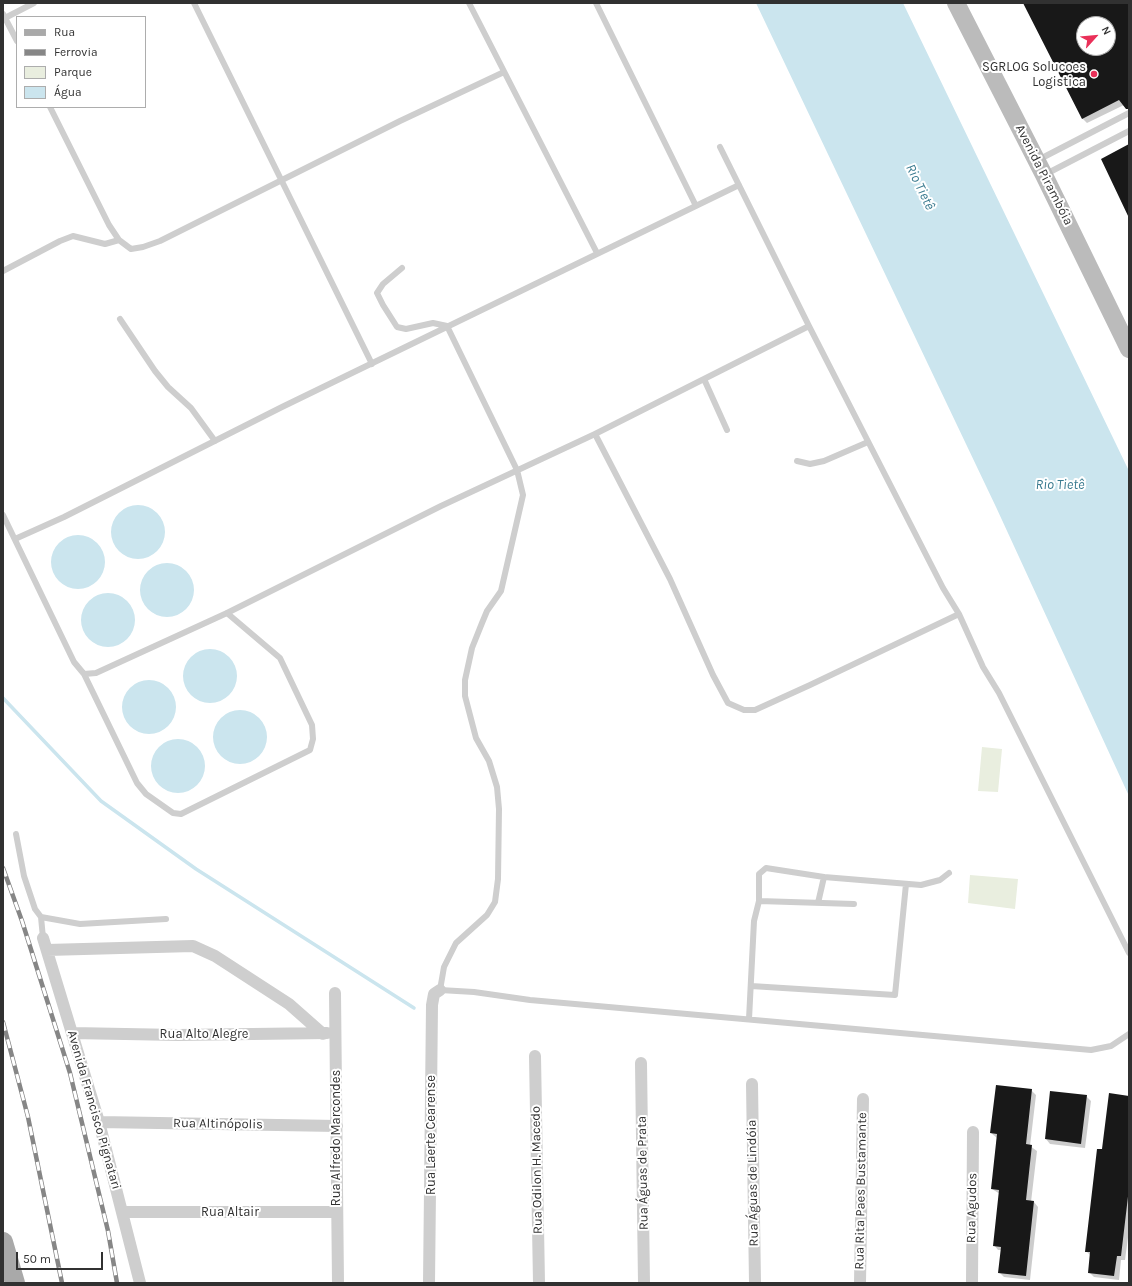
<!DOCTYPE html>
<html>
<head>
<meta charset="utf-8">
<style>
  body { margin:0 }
  #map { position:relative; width:1132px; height:1286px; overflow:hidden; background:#fff; font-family:Karla,sans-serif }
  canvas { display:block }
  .frame { position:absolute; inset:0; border:4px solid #313131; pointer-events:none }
  .legend { position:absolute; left:16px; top:16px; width:130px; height:92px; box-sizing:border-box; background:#fff; border:1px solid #adadad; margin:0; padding:5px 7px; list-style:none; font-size:12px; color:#313131 }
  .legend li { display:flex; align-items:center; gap:8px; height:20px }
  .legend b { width:20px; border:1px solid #adadad }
  .north { position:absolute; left:1076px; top:16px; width:40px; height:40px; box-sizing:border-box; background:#fff; border:1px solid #adadad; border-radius:50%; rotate:63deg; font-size:11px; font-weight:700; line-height:16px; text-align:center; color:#313131 }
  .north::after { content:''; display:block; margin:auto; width:14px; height:18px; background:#ea3059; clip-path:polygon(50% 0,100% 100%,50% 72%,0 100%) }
  .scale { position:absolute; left:16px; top:1252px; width:87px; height:18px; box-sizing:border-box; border:2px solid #313131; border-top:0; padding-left:5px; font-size:12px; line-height:14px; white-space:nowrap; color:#313131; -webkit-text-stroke:3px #fff; paint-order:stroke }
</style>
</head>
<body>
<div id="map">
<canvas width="1132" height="1286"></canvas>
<div class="frame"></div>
<ul class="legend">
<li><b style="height:5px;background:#a9a9a9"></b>Rua</li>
<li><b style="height:5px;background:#868686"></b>Ferrovia</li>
<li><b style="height:11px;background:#e9eedf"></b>Parque</li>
<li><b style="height:11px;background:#cbe5ee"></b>Água</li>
</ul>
<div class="north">N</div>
<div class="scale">50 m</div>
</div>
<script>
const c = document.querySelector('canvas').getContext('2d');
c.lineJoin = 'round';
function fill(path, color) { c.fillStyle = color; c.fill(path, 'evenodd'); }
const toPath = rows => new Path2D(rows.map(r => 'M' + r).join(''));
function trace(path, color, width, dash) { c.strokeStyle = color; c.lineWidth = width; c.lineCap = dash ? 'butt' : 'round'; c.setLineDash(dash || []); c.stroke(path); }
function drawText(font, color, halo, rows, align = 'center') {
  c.font = font + ' Karla,sans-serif'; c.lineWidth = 4; c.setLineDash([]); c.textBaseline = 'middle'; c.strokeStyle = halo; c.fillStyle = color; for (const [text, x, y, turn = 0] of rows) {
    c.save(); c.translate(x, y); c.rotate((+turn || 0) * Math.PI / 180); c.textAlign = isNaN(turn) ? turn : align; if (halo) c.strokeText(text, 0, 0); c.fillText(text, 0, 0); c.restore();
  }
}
fill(toPath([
  [982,747,1002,749,998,792,978,791],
  [970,875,1018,879,1015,909,968,903]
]), '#e9eedf');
fill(toPath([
  [756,3,903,3,1129,471,1129,796,996,507],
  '111 532a27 27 0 1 1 54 0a27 27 0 1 1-54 0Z',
  '51 562a27 27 0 1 1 54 0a27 27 0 1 1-54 0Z',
  '140 590a27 27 0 1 1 54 0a27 27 0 1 1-54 0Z',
  '81 620a27 27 0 1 1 54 0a27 27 0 1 1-54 0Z',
  '183 676a27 27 0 1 1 54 0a27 27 0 1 1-54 0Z',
  '122 707a27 27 0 1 1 54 0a27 27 0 1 1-54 0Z',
  '213 737a27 27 0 1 1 54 0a27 27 0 1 1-54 0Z',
  '151 766a27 27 0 1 1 54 0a27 27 0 1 1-54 0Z'
]), '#cbe5ee');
fill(toPath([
  [1024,3,1129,3,1129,110,1124,105,1087,123,1082,118],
  [1084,24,1108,24,1108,48,1084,48],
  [1031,1090,1036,1095,1030,1146,1037,1151,1031,1202,1034,1202,1038,1207,1030,1280,1004,1277,999,1272,1002,1250,998,1250,994,1245,1000,1194,992,1189,997,1138,991,1133],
  [1086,1096,1091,1101,1085,1148,1050,1144,1046,1139],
  [1129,1096,1129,1230,1125,1260,1121,1260,1119,1280,1094,1277,1089,1272,1091,1256,1086,1251,1103,1150]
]), '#0003');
trace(toPath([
  [3,698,101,801,196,869,414,1008]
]), '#cbe5ee', 3.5);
fill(toPath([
  [1023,3,1129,3,1129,109,1126,109,1119,100,1082,119],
  [1084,24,1108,24,1108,48,1084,48],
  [1129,144,1129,218,1101,159],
  [996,1085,1032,1089,1026,1144,1032,1145,1026,1200,1034,1201,1026,1276,998,1273,1001,1247,993,1246,999,1190,991,1189,997,1134,990,1133],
  [1050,1091,1087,1095,1081,1144,1045,1139],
  [1109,1093,1129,1096,1129,1188,1121,1256,1117,1256,1114,1276,1088,1273,1090,1252,1085,1252,1097,1149,1102,1149]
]), '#181818');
trace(toPath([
  [194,3,372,364],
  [469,3,597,253],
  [596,3,696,206],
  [3,14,17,41],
  [3,19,34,3],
  [50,107,109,225,119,240,131,249,143,247,160,241,400,121,504,72],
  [720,147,809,326,943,588,959,614,983,667,999,693,1129,953],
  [1038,160,1129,113],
  [1046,174,1129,131],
  [402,268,383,284,377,293,383,305,397,327,406,329,433,323,447,326,517,470,523,495,501,591,487,611,482,623,472,648,465,680,465,696,476,738,489,761,497,787,499,809,498,879,495,902,487,915,456,943,444,967,440,990,474,992,530,1000,1091,1050,1111,1046,1129,1034],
  [3,271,60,241,73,236,105,244,119,240],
  [120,319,155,371,168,387,191,408,215,441],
  [704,379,727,430],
  [595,434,670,579,713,675,728,703,744,710,755,710,810,685,959,614],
  [797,461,810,464,824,461,868,442],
  [3,515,74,662,84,674,96,673,227,613,441,506,595,434,809,326],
  [15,539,64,517,282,407,739,185],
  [84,674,137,783,146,794,173,813,181,814,310,750,313,739,312,725,280,658,227,613],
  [16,834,24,876,35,909,41,917,80,924,166,919],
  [759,901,759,874,766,868,824,877,921,885,940,880,949,873],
  [818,903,824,877],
  [41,917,43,938],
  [751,986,895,995,906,884],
  [749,1019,754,921,759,901,854,904]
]), '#cecece', 6);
trace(toPath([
  [43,938,99,1122,140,1283],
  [47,950,193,946,215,956,289,1004,323,1034],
  [335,993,338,1283],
  [72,1033,178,1035,327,1033],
  [535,1056,539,1283],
  [641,1063,644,1283],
  [752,1084,755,1283],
  [99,1122,337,1126],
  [122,1212,337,1212],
  [429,1283,432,1005,434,994,440,990],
  [860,1283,863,1099],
  [972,1283,973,1132]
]), '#cecece', 12);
trace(toPath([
  [956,3,1044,175,1129,349]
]), '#bbb', 18);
trace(toPath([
  [3,1242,15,1283]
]), '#a9a9a9', 20);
const rail = toPath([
  [3,868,22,921,70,1073,108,1231,117,1283],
  [3,1022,28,1117,62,1283]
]);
trace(rail, '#868686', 4.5);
trace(rail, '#fff', 3, [9]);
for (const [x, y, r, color] of [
  [1094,74,4,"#ea3059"]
]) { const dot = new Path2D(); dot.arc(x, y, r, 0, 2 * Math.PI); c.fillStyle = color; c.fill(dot); trace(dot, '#fff', 1.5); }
drawText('13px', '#313131', '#fff', [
  ["SGRLOG Solucoes",1086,67],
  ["Logistica",1086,82]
], 'right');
drawText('13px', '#313131', '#fff', [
  ["Avenida Pirambóia",1044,175,63],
  ["Rua Alto Alegre",204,1034],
  ["Avenida Francisco Pignatari",94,1110,74],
  ["Rua Altinópolis",218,1124,1],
  ["Rua Laerte Cearense",431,1135,-90],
  ["Rua Alfredo Marcondes",336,1138,-90],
  ["Rua Odilon H. Macedo",537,1170,-91],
  ["Rua Águas de Prata",643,1173,-91],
  ["Rua Águas de Lindóia",753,1183,-91],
  ["Rua Rita Paes Bustamante",861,1191,-89],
  ["Rua Agudos",972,1208,-89],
  ["Rua Altair",230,1212]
]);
drawText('italic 14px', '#397a8f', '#fff', [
  ["Rio Tietê",920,187,64],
  ["Rio Tietê",1060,485]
]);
</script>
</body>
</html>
